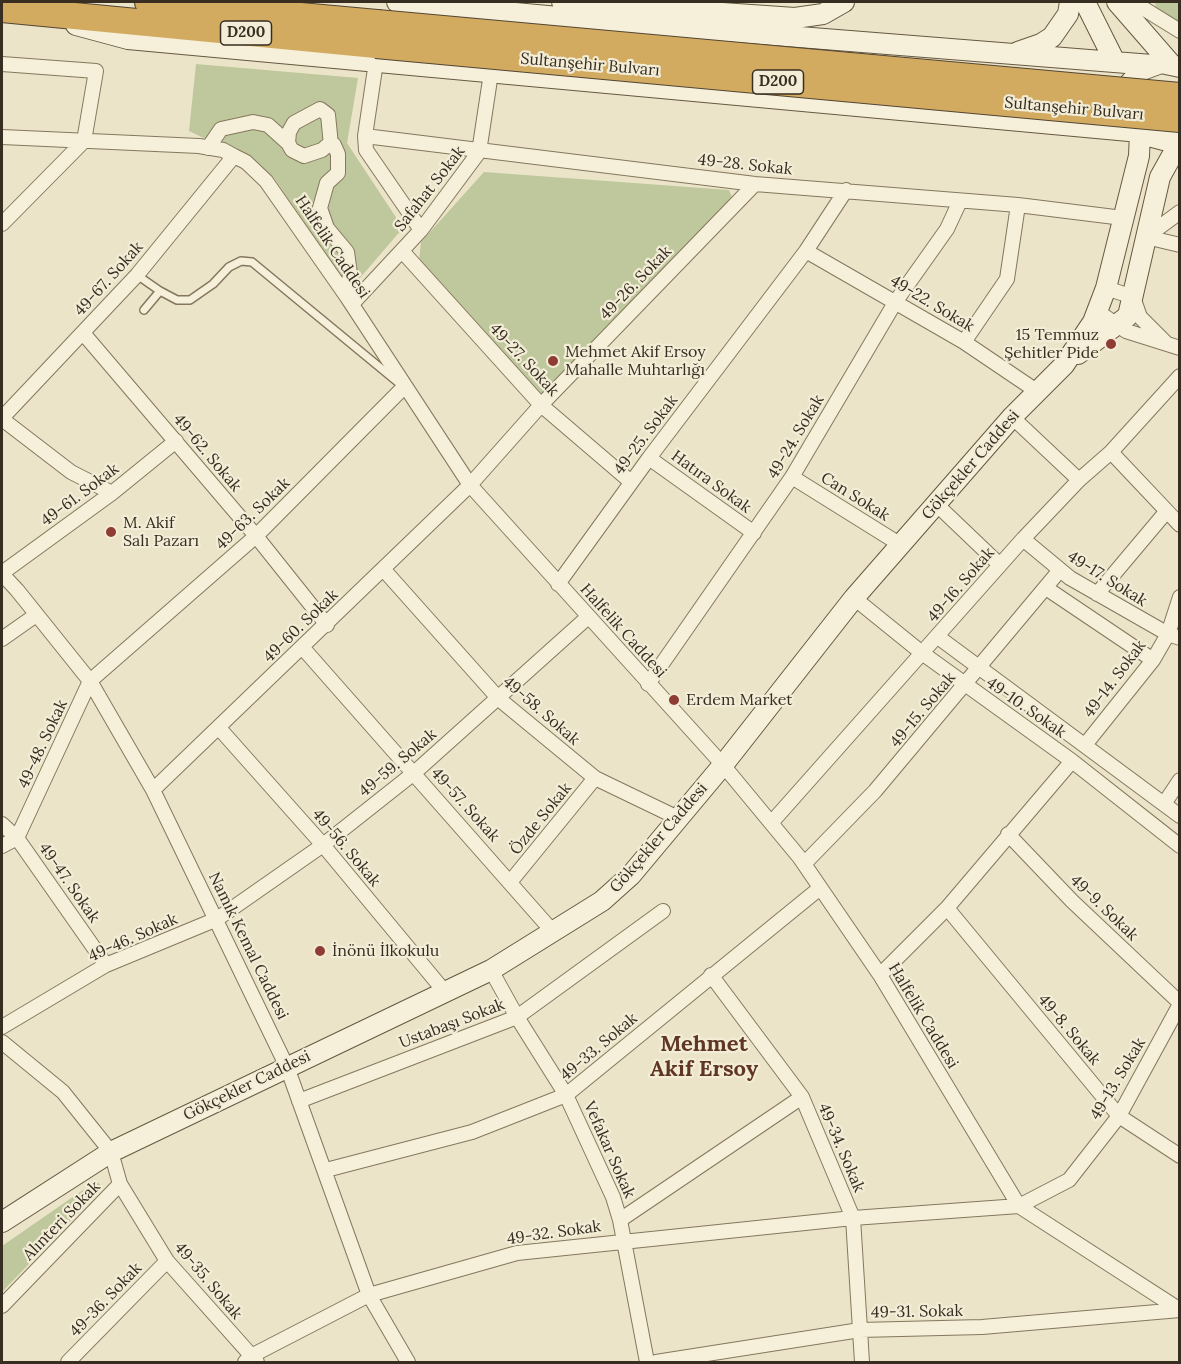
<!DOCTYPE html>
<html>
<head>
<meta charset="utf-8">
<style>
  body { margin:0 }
  #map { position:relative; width:1181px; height:1364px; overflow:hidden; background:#ebe4c8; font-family:Lora,serif }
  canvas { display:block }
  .frame { position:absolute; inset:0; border:3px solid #372d21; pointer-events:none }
</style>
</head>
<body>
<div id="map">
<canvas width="1181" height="1364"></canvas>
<div class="frame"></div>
</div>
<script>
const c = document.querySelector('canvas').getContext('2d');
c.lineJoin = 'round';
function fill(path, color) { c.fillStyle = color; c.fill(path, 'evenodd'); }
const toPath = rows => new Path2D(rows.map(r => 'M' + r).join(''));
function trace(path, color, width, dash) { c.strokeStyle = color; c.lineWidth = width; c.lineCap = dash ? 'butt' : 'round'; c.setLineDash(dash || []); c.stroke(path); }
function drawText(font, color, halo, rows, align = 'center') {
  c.font = font + ' Lora,serif'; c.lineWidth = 4.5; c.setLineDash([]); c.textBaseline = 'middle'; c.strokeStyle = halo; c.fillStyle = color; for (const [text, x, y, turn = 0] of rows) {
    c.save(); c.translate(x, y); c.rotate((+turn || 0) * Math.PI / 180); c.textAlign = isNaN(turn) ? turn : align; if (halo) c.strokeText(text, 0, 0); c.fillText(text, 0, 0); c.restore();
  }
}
fill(toPath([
  [1155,2,1179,2,1179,21,1157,14],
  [196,64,358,78,347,143,403,228,353,286,345,283,274,178,249,160,189,131],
  [484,172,729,190,732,197,542,395,419,260,421,242],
  [96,1181,103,1187,2,1292,2,1246]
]), '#bec89c');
const lane = toPath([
  [137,275,160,291],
  [144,310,160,291,177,300,190,300,213,284,229,267,241,261,252,262,400,384]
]);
const street = toPath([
  [1133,2,1180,31],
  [376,62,365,136,366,150,421,230],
  [2,64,96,71,84,141,2,224],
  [365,136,755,184,1018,205,1123,218],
  [2,137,199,146,223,150,234,156,246,162,266,181,347,297,470,485,723,765,800,858,880,975,1019,1206,1180,1310],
  [331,145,328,115,320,109,294,123,289,132,288,143,292,150,304,156,322,150,329,144,331,145,334,145,338,154,338,173,327,183,320,208,327,228,347,252,350,274,347,297],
  [208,148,221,129,253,122,268,125,288,143],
  [1146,237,1180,212],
  [1146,237,1180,245],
  [402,251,541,405,631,482],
  [806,251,964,342,1038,392],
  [1106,288,1133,297,1140,317,1165,342],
  [352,304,421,230,479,152,491,73],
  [1097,311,1126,331,1180,348],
  [83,333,256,536,327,625],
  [964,342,1007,279,1018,205],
  [1012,417,1079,480],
  [2,418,137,275,234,156],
  [2,419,71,472,112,493],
  [1111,452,1180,525],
  [649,458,754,533],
  [792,477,901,545],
  [936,504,1000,565],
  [1023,539,1070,578,1168,634,1180,638],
  [384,570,499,699,595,778,678,818],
  [2,573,112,493,176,441],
  [2,574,17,590,90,681,153,790,287,1067,369,1295,408,1362],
  [558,584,649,458,806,251,846,190],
  [1046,588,1153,660],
  [1097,594,1166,512],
  [854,598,922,653,1072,761,1180,846],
  [938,637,1180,816],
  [2,639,36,615],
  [302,647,554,933],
  [648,684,792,477,896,301,947,229,960,201],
  [219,728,323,845,445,992],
  [1085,745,1153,660,1168,634,1180,597],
  [153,790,470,485,541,405,755,184],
  [1164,804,1180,780],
  [772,822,1023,539,1079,480,1111,452,1180,376],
  [2,824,17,838,106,965],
  [1008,834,1072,901,1180,1003],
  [2,846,17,838,90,681,256,536,404,387],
  [804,864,875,791,1060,570],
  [511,881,595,778],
  [947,908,1119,1116,1180,1156],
  [491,970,517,1017,566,1095,613,1197,620,1220,647,1362],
  [711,975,802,1097,853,1218,862,1362],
  [880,975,947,908,1072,761],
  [2,1027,106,965,217,919,323,845,414,773,588,617],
  [2,1042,63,1092,111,1152,120,1184,167,1261,257,1362],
  [299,1101,517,1017,663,911],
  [326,1170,472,1132,566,1095,820,888],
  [620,1220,802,1097],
  [2,1306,120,1184],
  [68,1362,167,1261],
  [245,1362,251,1356,369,1295,517,1253,853,1218,1019,1206,1069,1180,1119,1116,1180,1004],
  [656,1362,860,1330,982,1327,1180,1310]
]);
const secondary = toPath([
  [397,2,623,23,1152,65],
  [562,2,795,18,823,14,844,2],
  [1085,2,1115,62],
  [1117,2,1171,64],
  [1018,52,1041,44,1052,37,1068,14,1070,2],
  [1180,67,1161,63,1142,70,1129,84,1125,103,1131,122,1145,135,1164,140,1180,136],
  [1078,354,1128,316,1160,177,1180,141],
  [2,1222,111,1152,491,970,602,901,631,875,723,765,854,598,1012,417,1064,365,1093,322,1106,288,1139,156,1140,132,128,39,76,25]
]);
const highway = toPath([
  [148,2,377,23],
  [2,9,376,45]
]);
trace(lane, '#85775e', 10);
trace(street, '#85775e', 16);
trace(secondary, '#675841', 22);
trace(highway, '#534532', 28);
trace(lane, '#f6f0da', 7);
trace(street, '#f6f0da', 14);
trace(secondary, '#f6f0da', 20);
trace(highway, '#d2ab61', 26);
const highwayBridge = toPath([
  [377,23,1180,96],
  [376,45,1180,119]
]);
trace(highwayBridge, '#534532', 28, []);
trace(highwayBridge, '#d2ab61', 26);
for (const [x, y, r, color] of [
  [1111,344,6,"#8e3c34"],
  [553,361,6,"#8e3c34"],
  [111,532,6,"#8e3c34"],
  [674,700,6,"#8e3c34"],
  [320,951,6,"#8e3c34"]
]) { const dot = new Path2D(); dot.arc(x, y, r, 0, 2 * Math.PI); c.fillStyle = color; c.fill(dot); trace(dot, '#f3edd7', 2); }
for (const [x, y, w] of [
  [246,33,51],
  [778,82,51]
]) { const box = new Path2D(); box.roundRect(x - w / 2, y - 12, w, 24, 4.5); c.fillStyle = '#f3edd7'; c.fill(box); trace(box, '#372d21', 1.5); }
drawText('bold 15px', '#372d21', null, [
  ["D200",246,33],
  ["D200",778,82]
]);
drawText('16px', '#372d21', '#f3edd7', [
  ["Sultanşehir Bulvarı",590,65,5],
  ["Sultanşehir Bulvarı",1074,109,5],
  ["49-28. Sokak",745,165,6],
  ["Safahat Sokak",430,189,-52],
  ["Halfelik Caddesi",332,247,56],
  ["49-67. Sokak",109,279,-48],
  ["49-26. Sokak",636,283,-46],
  ["49-22. Sokak",932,304,31],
  ["49-27. Sokak",524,360,47],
  ["49-25. Sokak",646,435,-53],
  ["49-24. Sokak",796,437,-59],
  ["49-62. Sokak",207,453,50],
  ["Gökçekler Caddesi",971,465,-49],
  ["Hatıra Sokak",711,482,36],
  ["49-61. Sokak",80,495,-37],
  ["Can Sokak",855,497,32],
  ["49-63. Sokak",253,514,-44],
  ["49-17. Sokak",1107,579,32],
  ["49-16. Sokak",961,585,-49],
  ["49-60. Sokak",301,626,-44],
  ["Halfelik Caddesi",623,631,48],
  ["49-14. Sokak",1115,679,-53],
  ["49-10. Sokak",1026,708,35],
  ["49-15. Sokak",923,710,-50],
  ["49-58. Sokak",541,711,41],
  ["49-48. Sokak",43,744,-65],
  ["49-59. Sokak",398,763,-40],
  ["49-57. Sokak",465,805,48],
  ["Özde Sokak",541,819,-51],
  ["Gökçekler Caddesi",659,838,-49],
  ["49-56. Sokak",346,848,50],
  ["49-47. Sokak",69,883,55],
  ["49-9. Sokak",1104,908,44],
  ["49-46. Sokak",133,938,-24],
  ["Namık Kemal Caddesi",248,946,64],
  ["Halfelik Caddesi",923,1016,59],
  ["Ustabaşı Sokak",452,1024,-21],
  ["49-8. Sokak",1069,1030,50],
  ["49-33. Sokak",599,1047,-40],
  ["49-13. Sokak",1118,1079,-59],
  ["Gökçekler Caddesi",247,1086,-26],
  ["49-34. Sokak",841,1148,67],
  ["Vefakar Sokak",609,1150,66],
  ["Alınteri Sokak",62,1221,-46],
  ["49-32. Sokak",554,1233,-8],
  ["49-35. Sokak",208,1281,50],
  ["49-36. Sokak",106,1300,-46],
  ["49-31. Sokak",917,1312,-1]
]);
drawText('16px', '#372d21', '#f3edd7', [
  ["15 Temmuz",1099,335,"right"],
  ["Şehitler Pide",1099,353,"right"],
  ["Mehmet Akif Ersoy",565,352],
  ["Mahalle Muhtarlığı",565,370],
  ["M. Akif",123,523],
  ["Salı Pazarı",123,541],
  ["Erdem Market",686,700],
  ["İnönü İlkokulu",332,951]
], 'left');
drawText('bold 22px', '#5f3624', '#f3edd7', [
  ["Mehmet",704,1045],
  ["Akif Ersoy",704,1070]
]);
</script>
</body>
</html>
